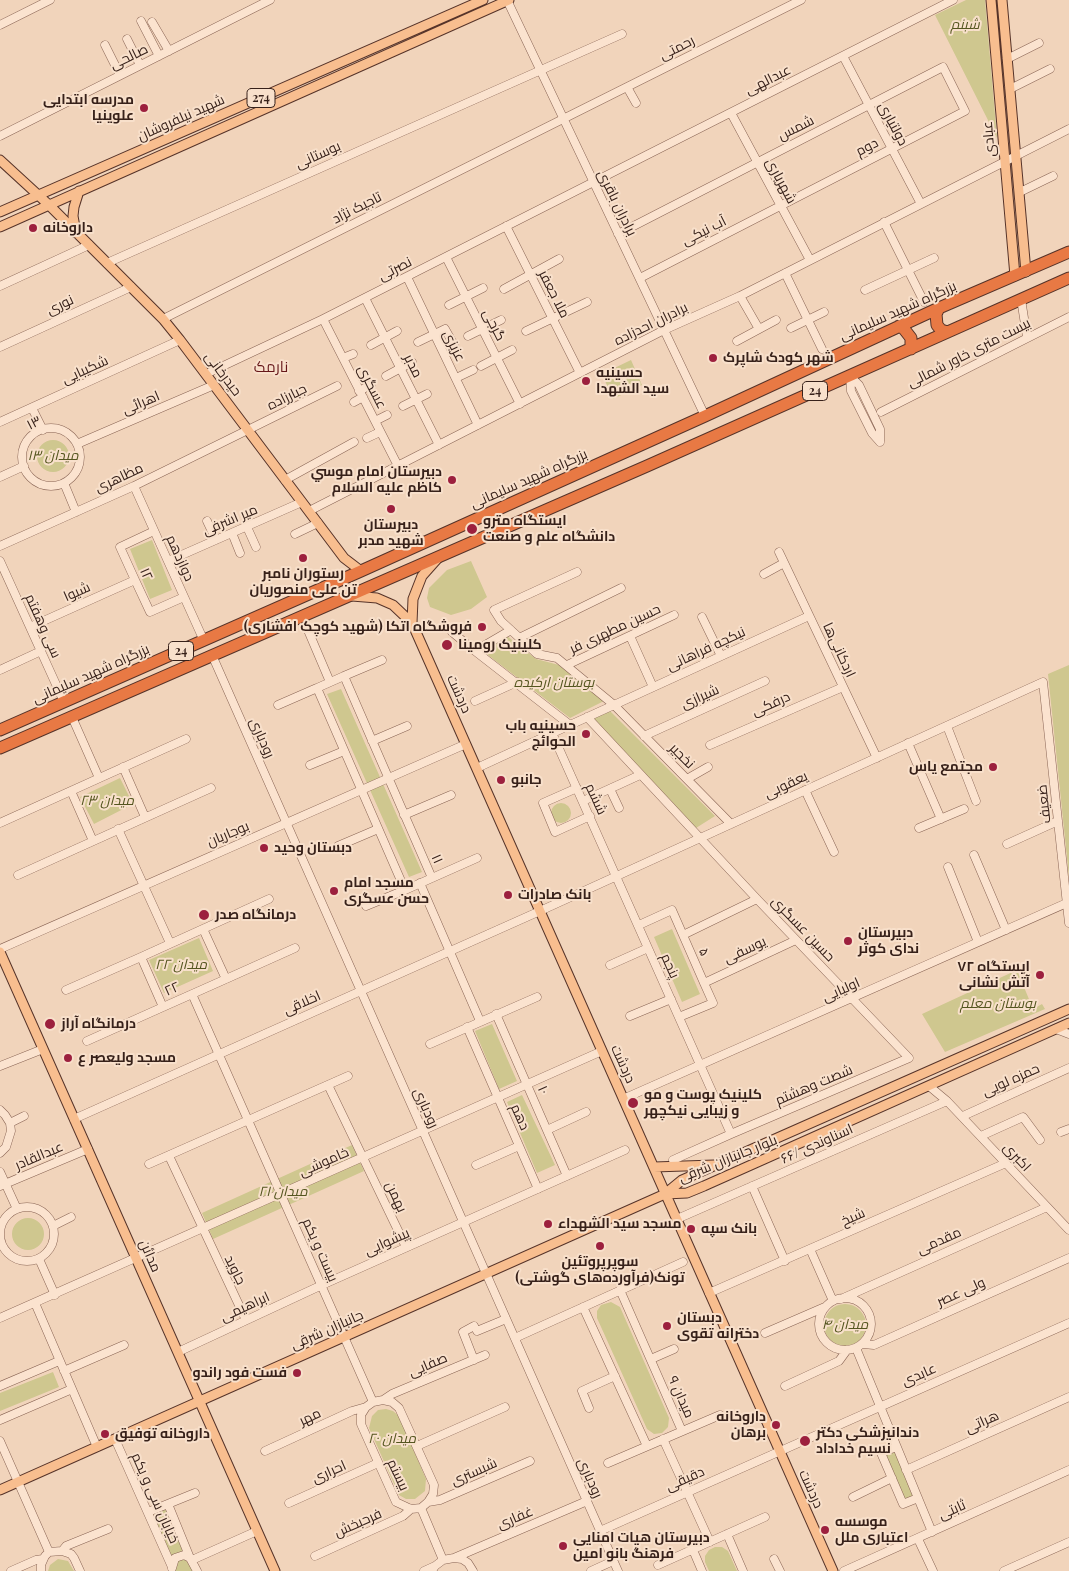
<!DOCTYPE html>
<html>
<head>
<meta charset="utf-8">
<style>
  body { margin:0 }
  canvas { display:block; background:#f1d4bb }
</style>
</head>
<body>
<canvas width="1069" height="1571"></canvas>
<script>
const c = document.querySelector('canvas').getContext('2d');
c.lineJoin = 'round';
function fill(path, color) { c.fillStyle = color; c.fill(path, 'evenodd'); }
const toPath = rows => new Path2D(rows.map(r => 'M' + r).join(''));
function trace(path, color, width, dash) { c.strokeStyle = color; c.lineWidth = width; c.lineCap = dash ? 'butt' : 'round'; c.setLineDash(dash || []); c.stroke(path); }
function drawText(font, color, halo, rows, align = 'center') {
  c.font = font + ' "Playfair Display",Cairo,serif'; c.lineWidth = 4; c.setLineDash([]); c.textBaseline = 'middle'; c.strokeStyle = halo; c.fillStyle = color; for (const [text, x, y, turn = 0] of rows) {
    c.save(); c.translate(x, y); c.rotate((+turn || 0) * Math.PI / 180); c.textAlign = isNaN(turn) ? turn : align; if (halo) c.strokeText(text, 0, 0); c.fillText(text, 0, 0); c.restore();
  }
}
fill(toPath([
  [966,0,985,0,997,138,935,15],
  [631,360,642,385,613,399,602,374],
  '37 456a16 16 0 1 1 32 0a16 16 0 1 1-32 0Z',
  [152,540,172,590,150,599,130,549],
  [471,561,487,597,471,609,451,615,430,607,427,598,429,588,447,570],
  [507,636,536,659,559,665,604,701,570,718,484,652],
  [1069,665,1069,877,1048,674],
  [341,689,422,872,409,877,327,694],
  [610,711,715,816,696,828,593,719],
  [120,778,133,804,94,824,80,797],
  '551 813a10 10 0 1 1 20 0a10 10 0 1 1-20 0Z',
  [672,929,700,994,682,1002,654,937],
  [199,938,213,971,164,993,149,960],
  [1017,970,1033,1009,1042,1004,1045,1009,945,1052,922,1014],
  [492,1024,517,1081,499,1089,475,1031],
  [522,1095,555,1165,537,1173,507,1102],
  [352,1145,364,1171,213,1239,202,1213],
  '12 1234a16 16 0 1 1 32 0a16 16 0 1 1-32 0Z',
  [611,1302,620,1307,669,1418,668,1427,662,1433,654,1434,647,1429,597,1318,597,1311,601,1305],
  '824 1325a21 21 0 1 1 42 0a21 21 0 1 1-42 0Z',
  [53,1372,59,1387,0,1411,0,1393],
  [386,1409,393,1411,399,1416,426,1479,425,1491,415,1499,406,1499,399,1495,369,1428,372,1416,378,1410],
  [895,1450,915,1496,905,1500,885,1454],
  [167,1506,196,1571,174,1571,151,1513],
  [715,1547,722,1547,728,1551,737,1571,709,1571,705,1562,705,1556,709,1550],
  [58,1559,68,1561,74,1571,48,1571,50,1565]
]), '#cfc78f');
const minor = toPath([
  [507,0,705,416],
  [141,21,159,56],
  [152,22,169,51],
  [0,25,50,0],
  [127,39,140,65],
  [105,45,120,75],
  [843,56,921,204],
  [1007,59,1039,43],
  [627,87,636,103],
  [1010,89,1050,69],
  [731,113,810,260],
  [0,136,270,0],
  [1020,192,1053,176],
  [884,222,924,302],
  [506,226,580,373],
  [618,234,943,67,965,111,640,278],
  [446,257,520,404],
  [107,263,622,34],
  [785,273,822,349],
  [407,277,478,425],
  [0,286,89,245],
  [504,289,559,259],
  [865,290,934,258],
  [740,296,759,329],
  [365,298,439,445],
  [1021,299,1027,337],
  [449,305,483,288],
  [163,319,801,0],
  [323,319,398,466],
  [791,328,824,312],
  [526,331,587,302],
  [468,336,501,320],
  [737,341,776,320],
  [418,342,445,329,454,345],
  [371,345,397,331],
  [0,347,131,287],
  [343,358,353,354],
  [481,366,512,350],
  [206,374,323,319,953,0],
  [386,376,412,362],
  [850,376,851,391,872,433,880,442],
  [850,376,859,385,880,429,880,442],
  [456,378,473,370],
  [359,391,371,385],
  [354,402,363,397],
  [403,406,427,394],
  [32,408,43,430],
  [881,412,1069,317],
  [375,421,387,415],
  [0,422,180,340],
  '22 457a29 29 0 1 1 58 0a29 29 0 1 1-58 0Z',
  [367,438,380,432],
  [77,444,214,385],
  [0,477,24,466],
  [285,480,354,442],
  [64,483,76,512],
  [134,486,204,641],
  [309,511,664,330,740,296,1069,129],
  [207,521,216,540],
  [247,527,256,547],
  [154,531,120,547,135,580,150,612,184,597],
  [232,533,240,553],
  [295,534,318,523],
  [0,546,134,486,337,386],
  [779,552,877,758],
  [0,561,64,702],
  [168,561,302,502],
  [764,574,784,563],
  [702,617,721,656],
  [30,627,135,580],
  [307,628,330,682],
  [511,630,475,651,570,725,614,705,557,658,537,654,501,621,494,610,577,572],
  [452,632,475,651],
  [630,636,653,687],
  [519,638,621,588],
  [212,655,618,1571],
  [567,665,674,615],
  [0,670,41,651],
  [344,676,432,878,405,890,317,688,344,676],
  [344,676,382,660],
  [475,701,517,682],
  [278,705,317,688],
  [72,717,99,778],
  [587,717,757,899,909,1058,731,1134,673,1160],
  [947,726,976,801],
  [552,733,731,1134],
  [644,736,765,681],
  [372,741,407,726],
  [908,743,941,819],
  [710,745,843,687],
  [310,765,344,751],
  [123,767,145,817],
  [477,768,570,725],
  [687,779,708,767],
  [577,788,543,803,555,832,590,816],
  [610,789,619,808],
  [805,790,834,852],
  [71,791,93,841],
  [583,801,640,775],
  [404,815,451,795],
  [0,823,186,739],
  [731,824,614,705,809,616],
  [919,828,964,809],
  [118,829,170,943],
  [1007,844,1058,821],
  [338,846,378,829],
  [974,855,1006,930],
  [948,867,978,942],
  [18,875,211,788],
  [432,878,477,858],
  [420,883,480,1021],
  [366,906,405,890],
  [639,925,672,910,704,983,713,1003,679,1017],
  [203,929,226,979,163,1007,141,957,269,899],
  [683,935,757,899],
  [0,949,466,744],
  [610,965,648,948],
  [226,979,295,948],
  [704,983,796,940],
  [66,990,141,957],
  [192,994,373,1402],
  [496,1014,567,1176],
  [630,1016,671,999],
  [467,1027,538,1189],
  [1056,1029,1069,1034],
  [87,1041,163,1007],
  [430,1044,537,997],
  [0,1066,43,1049],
  [328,1085,406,1247],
  [623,1099,1069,902],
  [947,1101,1069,1230],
  [0,1110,5,1115,10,1123,11,1131,6,1147,0,1153],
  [963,1116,1069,1068],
  [74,1119,540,911,1043,682,1069,923],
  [10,1123,24,1116],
  [547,1130,586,1112],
  [1061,1132,1069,1129],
  [981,1136,1023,1117,1040,1140],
  [169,1156,246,1320],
  [149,1164,348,1076],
  [476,1165,519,1146],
  [0,1172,17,1209],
  [0,1186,88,1149],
  [752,1186,785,1261],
  '0 1234a27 27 0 1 1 54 0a27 27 0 1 1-54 0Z',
  [677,1219,947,1101,929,1086],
  [53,1226,71,1217],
  [810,1249,833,1301],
  [39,1259,55,1295],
  [620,1290,682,1431],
  [709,1293,1006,1163],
  '819 1324a26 26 0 1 1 52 0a26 26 0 1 1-52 0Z',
  [841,1299,1047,1207],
  [35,1303,97,1447],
  [583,1307,647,1446],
  [0,1318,602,1051],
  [474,1326,463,1332,474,1360],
  [477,1331,506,1319],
  [765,1333,825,1307],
  [515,1338,683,1262],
  [863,1344,874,1345,1069,1258],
  [856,1348,932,1532],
  [178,1352,322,1285,625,1150],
  [651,1359,674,1349],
  [64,1371,124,1345],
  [0,1386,59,1361],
  [785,1386,839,1361,847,1350],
  [383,1400,392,1402,399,1408,434,1485,433,1494,428,1502,421,1508,411,1509,396,1502,361,1424,361,1415,366,1407,373,1402,383,1400],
  [383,1400,392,1394,485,1355],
  [589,1408,582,1391,615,1376],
  [0,1420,72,1389],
  [115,1439,172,1567],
  [663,1439,710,1542],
  [0,1441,49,1552],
  [417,1446,505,1407],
  [896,1447,881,1453,903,1504,918,1498],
  [265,1451,352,1411,366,1407],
  [608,1463,720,1415],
  [906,1470,1069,1397],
  [853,1497,892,1478],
  [428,1502,440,1500,530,1461],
  [289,1503,378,1463],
  [168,1504,190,1558],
  [421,1508,443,1560],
  [148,1512,195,1493],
  [600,1531,1069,1323],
  [727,1534,743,1571],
  [918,1539,933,1571],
  [693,1550,702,1571],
  [62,1551,66,1546,108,1529],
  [315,1556,403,1516,411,1509],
  [454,1558,587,1501],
  [774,1559,780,1571],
  [192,1560,257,1531],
  [658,1565,765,1517],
  [172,1568,175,1558,184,1555,190,1558,197,1571],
  [11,1571,36,1560,43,1559],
  [41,1571,41,1565,45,1556,49,1552,62,1551,71,1554,74,1558,80,1571],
  [424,1571,435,1566],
  [432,1571,435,1566,443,1560,454,1558,462,1559,468,1563,473,1571],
  [591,1571,613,1561],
  [844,1571,1069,1470],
  [1004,1571,1069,1542]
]);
const major = toPath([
  [991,0,1015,276],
  [1002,0,1026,272],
  [0,160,49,205,163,319,180,340,344,558,361,571],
  [0,212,483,0],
  [0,227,509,0],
  [76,233,73,216,74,207,79,191],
  [352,596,377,598,393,605,412,623,833,1571],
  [412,623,413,599,422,576,438,558],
  [0,952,275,1571],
  [654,1167,714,1165],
  [665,1194,687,1193,704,1186,1069,1023],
  [0,1490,665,1194,682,1180,1069,1009]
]);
const highway = toPath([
  [939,308,936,314,937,325,941,330,947,332],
  [899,326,904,329,911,338,911,349],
  [0,730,361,571,705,416,939,308,1069,252],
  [0,748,647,466,1069,278]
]);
trace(minor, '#896454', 9);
trace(major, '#563329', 11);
trace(highway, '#563329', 13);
trace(minor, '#fbe3cf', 8);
trace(major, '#f8be8f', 9);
trace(highway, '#e87944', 11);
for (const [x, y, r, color] of [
  [144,108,5,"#9c203e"],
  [33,228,5,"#9c203e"],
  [713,358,5,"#9c203e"],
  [586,381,5,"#9c203e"],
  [452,480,5,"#9c203e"],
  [391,509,5,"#9c203e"],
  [472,529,6,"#9c203e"],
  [303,558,5,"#9c203e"],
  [482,627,5,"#9c203e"],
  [447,645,6,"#9c203e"],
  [586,734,5,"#9c203e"],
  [993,767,5,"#9c203e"],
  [501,780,5,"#9c203e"],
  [264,848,5,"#9c203e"],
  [334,891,5,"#9c203e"],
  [508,895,5,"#9c203e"],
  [204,915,6,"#9c203e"],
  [848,941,5,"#9c203e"],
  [1040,975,5,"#9c203e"],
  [50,1024,6,"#9c203e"],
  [68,1058,5,"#9c203e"],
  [633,1103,6,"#9c203e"],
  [548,1224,5,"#9c203e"],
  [691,1229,5,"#9c203e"],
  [600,1246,5,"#9c203e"],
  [667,1326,5,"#9c203e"],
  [297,1373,5,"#9c203e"],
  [776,1425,5,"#9c203e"],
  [105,1434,5,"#9c203e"],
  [805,1441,6,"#9c203e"],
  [825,1530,5,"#9c203e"],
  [563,1546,5,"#9c203e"]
]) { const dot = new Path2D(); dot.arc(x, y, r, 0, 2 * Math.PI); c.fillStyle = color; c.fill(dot); trace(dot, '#f8e0cb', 2); }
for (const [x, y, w] of [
  [261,98,28],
  [815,391,25],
  [181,651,25]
]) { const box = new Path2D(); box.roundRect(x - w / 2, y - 9.5, w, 19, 4); c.fillStyle = '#f8e0cb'; c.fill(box); trace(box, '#37211a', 1); }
drawText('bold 12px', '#37211a', null, [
  ["274",261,98],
  ["24",815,391],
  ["24",181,651]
]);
drawText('italic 14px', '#54551f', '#f8e0cb', [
  ["شبنم",965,25],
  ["میدان ۱۳",53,456],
  ["بوستان ارکیده",554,683],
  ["میدان ۲۳",107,801],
  ["میدان ۲۲",181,965],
  ["بوستان معلم",998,1004],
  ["میدان ۲۱",283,1192],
  ["میدان ۴",845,1325],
  ["میدان ۲۰",392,1439]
]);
drawText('14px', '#37211a', '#f8e0cb', [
  ["رحمتی",677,48,-27],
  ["صالحی",129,57,-26],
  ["عبدالهی",768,80,-27],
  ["شهید نیلفروشان",181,118,-24],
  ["دولتیاری",893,124,62],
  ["شمس",796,128,-27],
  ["عبادی",989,139,-95],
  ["دوم",867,147,-27],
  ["بوستانی",318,155,-24],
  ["شهریاری",781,181,62],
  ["برادران باقری",617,203,64],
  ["تاجیک نژاد",357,208,-27],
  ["آب نیکی",704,231,-27],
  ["نصرتی",395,269,-27],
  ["ملا جعفر",554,294,63],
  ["نوری",60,305,-25],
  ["بزرگراه شهید سلیمانی",898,311,-24],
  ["برادران احدزاده",651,324,-26],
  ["گرجی",494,325,63],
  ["عزیزی",454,346,64],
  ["بیست متری خاور شمالی",969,353,-27],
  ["مدبر",413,366,63],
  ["شکیبایی",85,370,-25],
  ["حیدرخانی",223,374,53],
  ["عسگری",372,387,63],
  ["جبارزاده",287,397,-26],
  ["اهرائی",141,403,-23],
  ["۱۳",34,423,-27],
  ["مظاهری",119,478,-25],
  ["بزرگراه شهید سلیمانی",529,479,-24],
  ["میر اشرفی",230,520,-23],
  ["دوازدهم",180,558,66],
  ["۱۲",146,574,66],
  ["شیوا",77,592,-24],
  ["سی وهفتم",43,626,66],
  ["حسین مطهری فر",615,629,-25],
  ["نیکچه فراهانی",706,649,-25],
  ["اردکانی‌ها",839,650,65],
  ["بزرگراه شهید سلیمانی",91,674,-24],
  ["دردشت",459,694,66],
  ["شیرازی",700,697,-24],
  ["درفکی",771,704,-24],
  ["رودباری",262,738,66],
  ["نخجیر",682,756,45],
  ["یعقوبی",786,785,-25],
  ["ششم",596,799,65],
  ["ضعیف",1044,804,-96],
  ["بوجاریان",228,834,-23],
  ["۱۱",437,859,66],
  ["حسین عسگری",803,929,46],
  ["یوسفی",745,950,-25],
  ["۵",704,952,66],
  ["پنجم",670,966,66],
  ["۲۲",172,989,-24],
  ["اولیایی",841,990,-24],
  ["اخلاقی",302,1003,-24],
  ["دردشت",623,1064,66],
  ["حمزه لویی",1011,1080,-24],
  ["شصت وهشتم",814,1085,-23],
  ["۱۰",543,1090,66],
  ["رودباری",426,1108,66],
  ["دهم",520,1117,66],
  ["اسناوندی /۶۶",817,1144,-24],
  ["عبدالقادر",39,1156,-23],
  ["اکبری",1017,1157,47],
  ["بلوار جانبازان شرقی",728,1159,-22],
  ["خاموشی",324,1162,-24],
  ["بهمن",396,1197,65],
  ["شیخ",853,1217,-24],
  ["مقدمی",939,1241,-24],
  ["پیشوایی",387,1242,-24],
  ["بیست و یکم",320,1250,66],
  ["مدائن",150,1256,66],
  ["جاوید",235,1270,64],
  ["ولی عصر",961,1292,-24],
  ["ابراهیمی",245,1307,-25],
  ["جانبازان شرقی",327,1330,-24],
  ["صفایی",428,1365,-23],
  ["عابدی",919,1375,-24],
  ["میدان ۹",681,1397,66],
  ["مهر",310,1417,-25],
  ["هراتی",982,1422,-24],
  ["احراری",329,1472,-24],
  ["شبستری",474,1472,-24],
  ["بیستم",398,1475,65],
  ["رودباری",590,1478,66],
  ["دقیقی",685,1479,-24],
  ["دردشت",811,1489,66],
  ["خیابان سی و یکم",155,1498,66],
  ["ثابتی",952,1510,-24],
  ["غفاری",515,1518,-23],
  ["فرحبخش",358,1523,-24]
]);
drawText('bold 14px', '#37211a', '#f8e0cb', [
  ["مدرسه ابتدایی",134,100,"right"],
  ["علوینیا",134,116,"right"],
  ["داروخانه",43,228],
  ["شهر کودک شاپرک",723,358],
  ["حسینیه",596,373],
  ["سید الشهدا",596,389],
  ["دبيرستان امام موسي",442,472,"right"],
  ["كاظم عليه السلام",442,488,"right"],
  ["ایستگاه مترو",483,521],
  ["دانشگاه علم و صنعت",483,537],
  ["دبيرستان",391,525,"center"],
  ["شهيد مدبر",391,541,"center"],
  ["رستوران نامبر",303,574,"center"],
  ["تن علی منصوریان",303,590,"center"],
  ["فروشگاه اتکا (شهید کوچک افشاری)",472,627,"right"],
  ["کلینیک رومینا",458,645],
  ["حسینیه باب",576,726,"right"],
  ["الحوائج",576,742,"right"],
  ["مجتمع یاس",983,767,"right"],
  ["جانبو",511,780],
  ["دبستان وحید",274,848],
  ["مسجد امام",344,883],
  ["حسن عسگری",344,899],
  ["بانک صادرات",518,895],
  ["درمانگاه صدر",215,915],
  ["دبیرستان",858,933],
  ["ندای کوثر",858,949],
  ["ایستگاه ۷۲",1030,967,"right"],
  ["آتش نشانی",1030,983,"right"],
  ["درمانگاه آراز",61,1024],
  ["مسجد ولیعصر ع",78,1058],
  ["کلینیک پوست و مو",644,1095],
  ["و زیبایی نیکچهر",644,1111],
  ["مسجد سید الشهداء",558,1224],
  ["بانک سپه",701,1229],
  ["سوپرپروتئین",600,1262,"center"],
  ["تونک(فرآورده‌های گوشتی)",600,1278,"center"],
  ["دبستان",677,1318],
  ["دخترانه تقوی",677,1334],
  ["فست فود راندو",287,1373,"right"],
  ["داروخانه",766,1417,"right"],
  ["برهان",766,1433,"right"],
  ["دندانپزشکی دکتر",816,1433],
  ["نسیم خداداد",816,1449],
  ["داروخانه توفیق",115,1434],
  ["موسسه",835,1522],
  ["اعتباری ملل",835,1538],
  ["دبیرستان هیات امنایی",573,1538],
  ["فرهنگ بانو امین",573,1554]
], 'left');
drawText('15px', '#661719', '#f8e0cb', [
  ["نارمک",271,367]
]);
</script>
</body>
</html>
